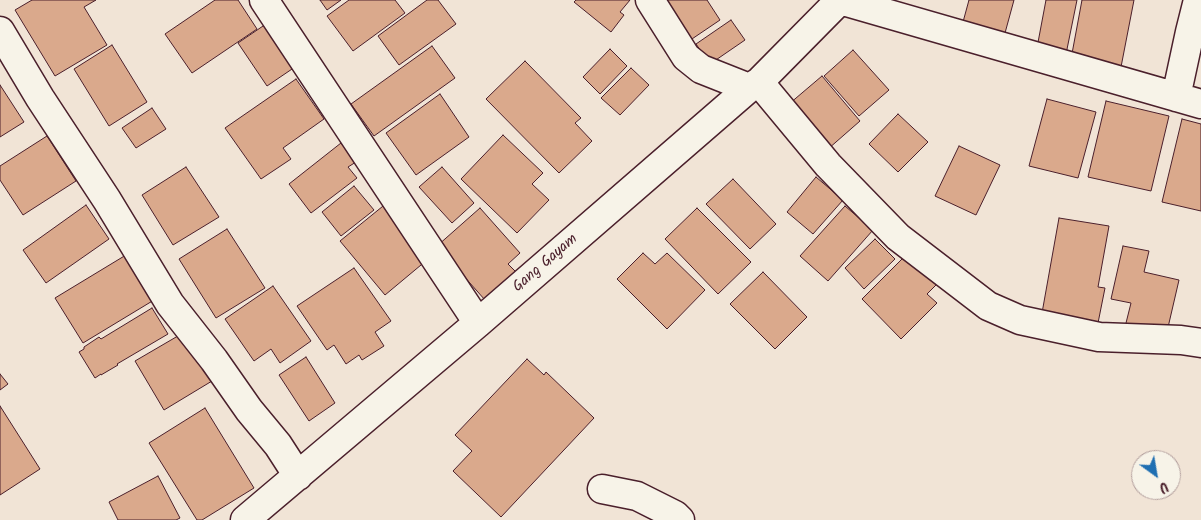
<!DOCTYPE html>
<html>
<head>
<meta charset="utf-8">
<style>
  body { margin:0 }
  #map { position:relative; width:1201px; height:520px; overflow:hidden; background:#f1e4d6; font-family:Kalam,sans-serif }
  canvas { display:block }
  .north { position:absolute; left:1131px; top:450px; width:50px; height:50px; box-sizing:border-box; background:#f7f3e8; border:1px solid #b29e9c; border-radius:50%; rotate:148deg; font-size:14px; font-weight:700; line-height:20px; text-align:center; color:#4a1f2b }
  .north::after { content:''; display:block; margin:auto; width:18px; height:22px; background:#1f6fb2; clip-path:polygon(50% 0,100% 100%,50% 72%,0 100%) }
</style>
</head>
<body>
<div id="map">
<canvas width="1201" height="520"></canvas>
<div class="north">U</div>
</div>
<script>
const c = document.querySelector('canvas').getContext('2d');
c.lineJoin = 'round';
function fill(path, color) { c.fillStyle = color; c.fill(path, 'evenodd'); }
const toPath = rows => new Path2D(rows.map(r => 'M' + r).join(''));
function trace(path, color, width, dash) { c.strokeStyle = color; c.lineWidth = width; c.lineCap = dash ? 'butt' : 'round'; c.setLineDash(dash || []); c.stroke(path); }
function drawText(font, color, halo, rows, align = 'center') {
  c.font = font + ' Kalam,sans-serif'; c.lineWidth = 4; c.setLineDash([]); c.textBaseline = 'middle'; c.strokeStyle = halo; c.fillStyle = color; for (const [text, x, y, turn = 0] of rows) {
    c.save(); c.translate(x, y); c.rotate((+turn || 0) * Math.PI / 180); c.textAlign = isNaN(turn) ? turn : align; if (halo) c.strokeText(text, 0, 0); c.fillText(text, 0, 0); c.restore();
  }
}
const building = toPath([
  [32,0,96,0,84,7,107,45,55,76,15,10,32,0],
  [215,0,238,0,257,29,192,73,165,34,215,0],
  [320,0,341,0,327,10,320,0],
  [349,0,395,0,405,13,353,51,327,16,349,0],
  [427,0,438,0,456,24,399,65,378,36,427,0],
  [576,0,630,0,620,12,624,15,611,32,574,2,576,0],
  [660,0,707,0,720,20,686,43,660,0],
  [969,0,1014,0,1005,33,963,22,969,0],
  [1046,0,1077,0,1065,59,1036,53,1046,0],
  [1082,0,1134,0,1121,67,1071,59,1082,0],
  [731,20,745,40,710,64,696,44,731,20],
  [266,24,295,67,267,86,238,43,266,24],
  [112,45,147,102,109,126,74,69,112,45],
  [432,46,455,78,374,136,351,104,432,46],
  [610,49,627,66,600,94,583,77,610,49],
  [853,50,889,90,859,116,824,76,853,50],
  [525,61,581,118,575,123,592,141,559,173,486,99,525,61],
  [631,68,649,85,620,115,601,98,631,68],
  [822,76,860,121,828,149,789,104,822,76],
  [296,79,324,119,283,148,291,159,261,179,225,128,296,79],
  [0,85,24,122,0,137,0,85],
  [440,94,469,137,416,175,386,133,440,94],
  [1047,99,1096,112,1078,178,1029,166,1047,99],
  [1106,101,1169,116,1151,191,1088,177,1106,101],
  [152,108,166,129,136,148,122,128,152,108],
  [898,114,928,142,898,172,869,144,898,114],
  [1182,119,1201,124,1201,211,1162,202,1182,119],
  [503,135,543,173,532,184,549,200,517,233,461,179,503,135],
  [47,136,76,181,23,215,0,180,0,166,47,136],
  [341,143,356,162,348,167,357,178,311,213,289,184,341,143],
  [959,146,1000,165,976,215,935,196,959,146],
  [186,167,219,217,173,245,142,195,186,167],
  [442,167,474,203,452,223,419,187,442,167],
  [816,177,843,200,813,234,787,212,816,177],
  [733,179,776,224,750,249,706,204,733,179],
  [354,186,374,210,341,236,322,212,354,186],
  [388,202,433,255,385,295,340,241,388,202],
  [86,205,109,239,46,283,23,250,86,205],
  [845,206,873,230,828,281,800,256,845,206],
  [480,208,520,253,508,264,516,272,485,300,437,246,480,208],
  [697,208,751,262,718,294,665,239,697,208],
  [1059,218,1109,226,1098,287,1105,288,1098,323,1042,313,1059,218],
  [227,229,265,288,216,318,179,259,227,229],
  [875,239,895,259,864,289,845,268,875,239],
  [1123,246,1149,251,1144,272,1179,280,1166,336,1125,327,1131,303,1111,299,1123,246],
  [643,253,655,264,667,253,705,290,667,329,617,279,643,253],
  [907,254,937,284,927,294,937,303,901,339,862,299,907,254],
  [126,255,154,300,83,343,55,298,126,255],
  [354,268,391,321,375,332,384,346,362,360,359,355,346,364,334,345,327,350,297,306,354,268],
  [763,272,807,317,775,349,730,304,763,272],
  [273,286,311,341,280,363,271,349,254,361,225,319,273,286],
  [152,308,168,334,117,364,118,365,101,375,101,374,95,378,79,352,84,349,84,347,99,337,101,339,152,308],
  [183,333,212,381,164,410,135,361,183,333],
  [306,357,335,403,309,421,279,375,306,357],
  [527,359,544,375,546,372,594,418,501,517,453,471,472,451,455,435,527,359],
  [0,374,8,384,0,390,0,374],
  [0,406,40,469,0,495,0,406],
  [205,408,254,488,202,520,197,520,149,443,205,408],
  [158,476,180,518,176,520,118,520,109,502,158,476]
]);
fill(building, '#daa98c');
trace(building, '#4a1f2b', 1);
const minor = toPath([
  [264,0,478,323],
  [650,0,686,57,701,69,749,88],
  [0,31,40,98,107,200,170,304,214,360,249,410,278,445,298,476],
  [759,82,828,165,898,237,988,306,1020,320,1099,337,1181,340,1201,343],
  [1176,97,1190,32,1198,0],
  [602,489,637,496,675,515,680,520],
  [245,520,478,323,749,88,759,82,840,0,1201,104]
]);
trace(minor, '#4a1f2b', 31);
trace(minor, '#f7f3e8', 28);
drawText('15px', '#4a1f2b', '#f7f3e8', [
  ["Gang Gayam",546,264,-41]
]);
</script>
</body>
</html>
